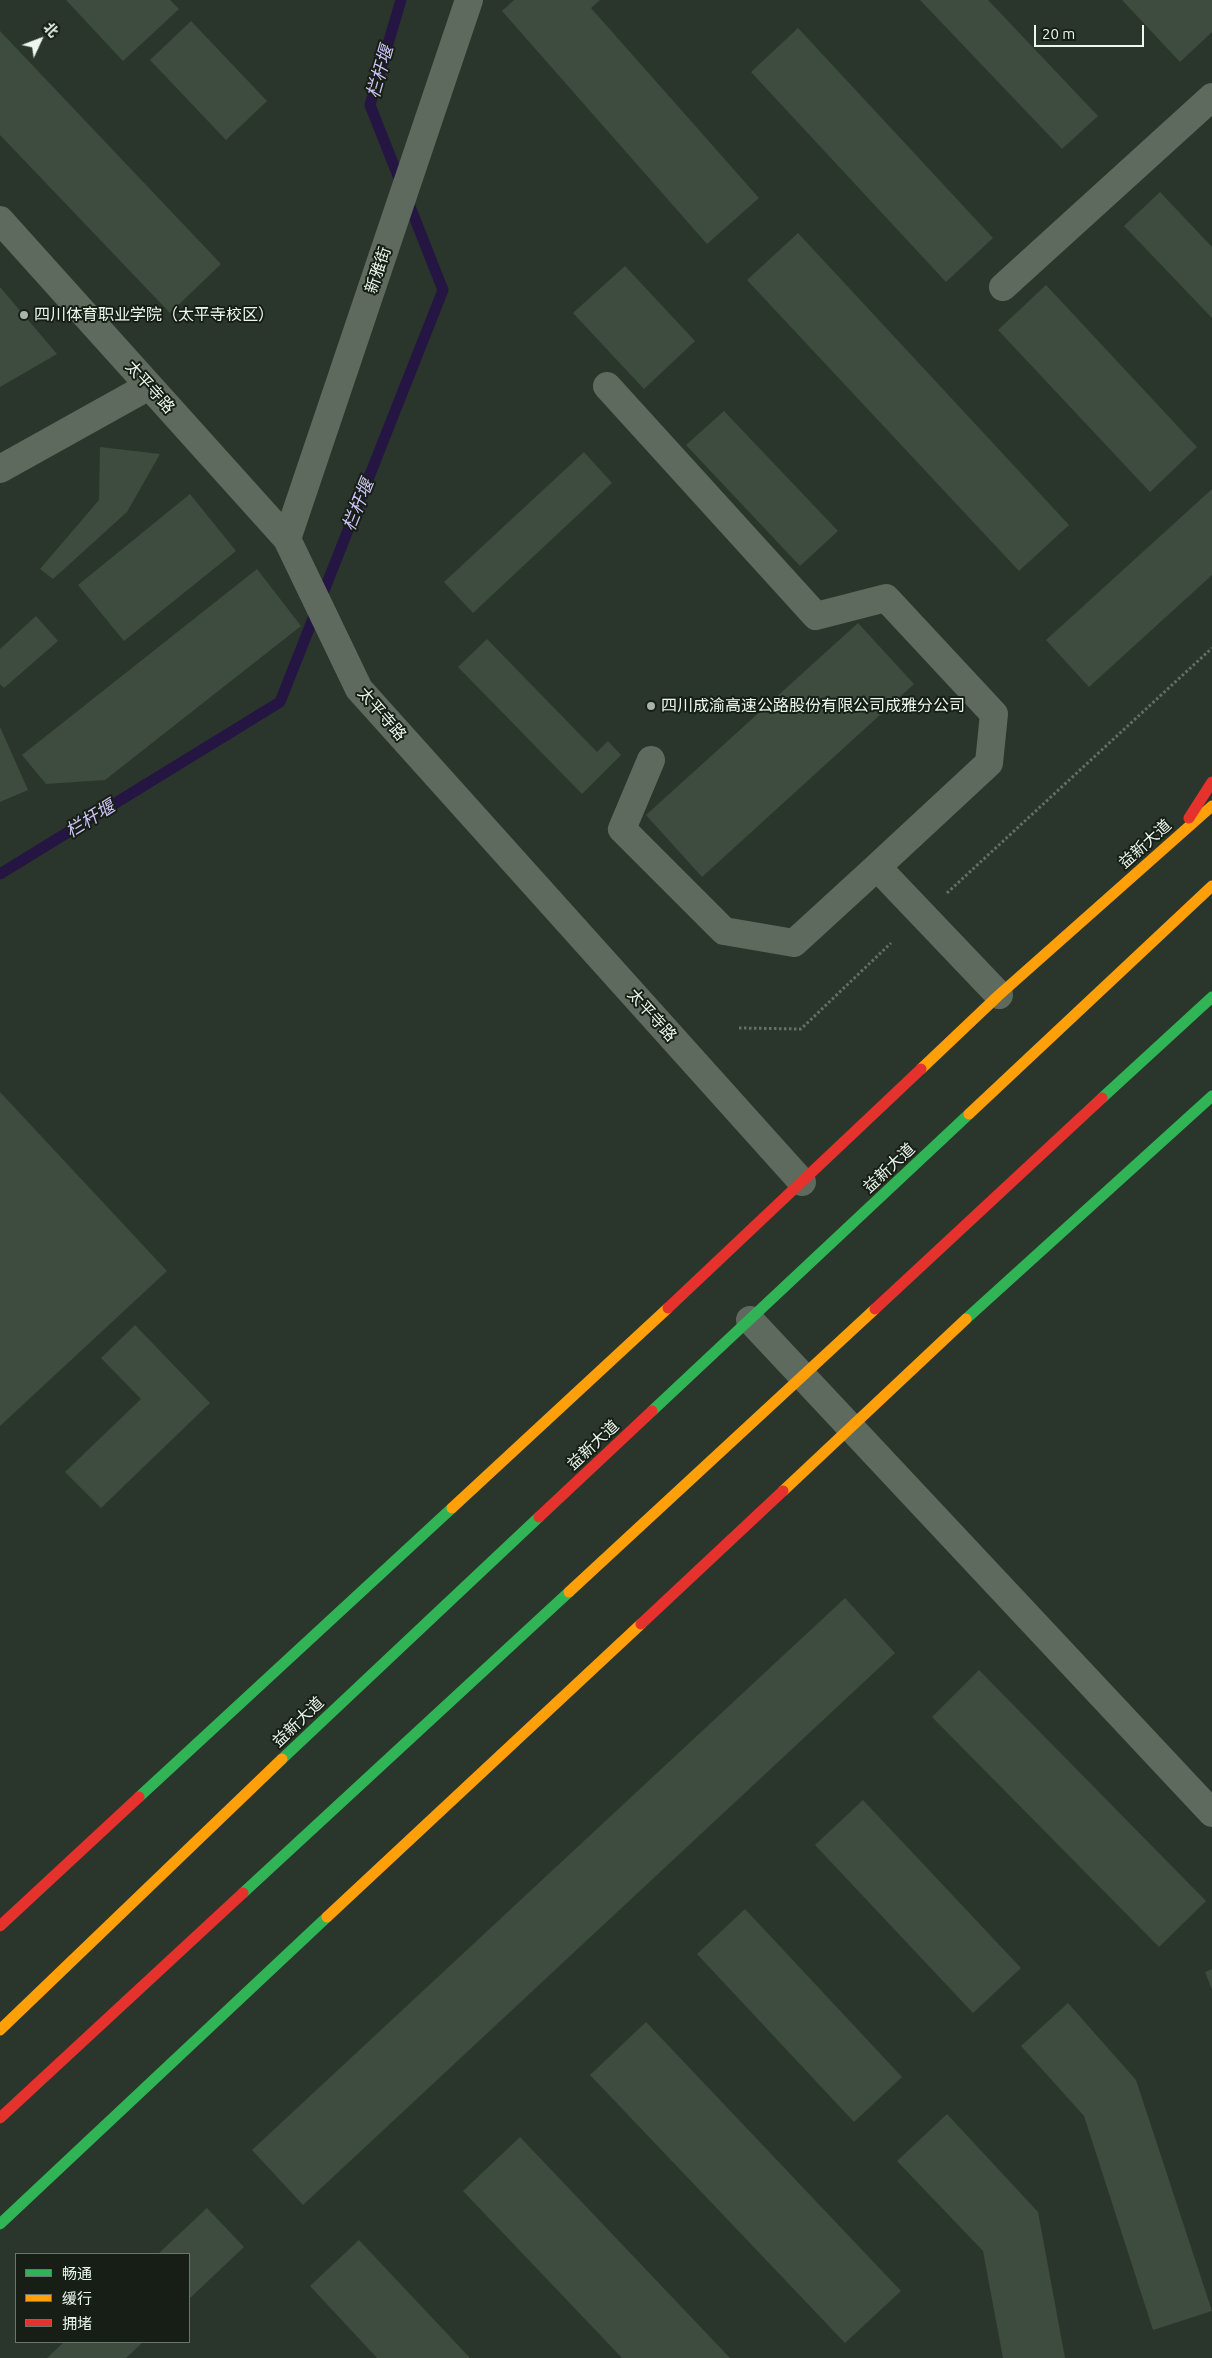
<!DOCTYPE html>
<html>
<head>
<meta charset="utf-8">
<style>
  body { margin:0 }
  #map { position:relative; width:1212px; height:2358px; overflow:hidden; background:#2a362b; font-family:Ubuntu,"Noto Sans SC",sans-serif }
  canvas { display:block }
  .legend { position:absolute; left:15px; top:2253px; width:175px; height:90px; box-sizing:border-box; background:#161e16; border:1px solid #6c756c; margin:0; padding:6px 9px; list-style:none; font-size:15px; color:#ecf8ec }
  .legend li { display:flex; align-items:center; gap:10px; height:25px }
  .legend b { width:25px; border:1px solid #6c756c }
  .north { position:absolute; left:15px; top:15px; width:50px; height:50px; -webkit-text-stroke:4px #161e16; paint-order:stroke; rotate:47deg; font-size:14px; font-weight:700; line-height:20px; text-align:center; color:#ecf8ec }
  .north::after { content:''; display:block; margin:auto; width:18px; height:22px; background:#ecf8ec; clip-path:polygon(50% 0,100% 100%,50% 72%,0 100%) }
  .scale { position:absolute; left:1034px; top:25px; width:110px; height:22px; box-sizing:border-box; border:2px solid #ecf8ec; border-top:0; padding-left:6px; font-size:15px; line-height:18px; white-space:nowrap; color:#ecf8ec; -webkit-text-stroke:4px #161e16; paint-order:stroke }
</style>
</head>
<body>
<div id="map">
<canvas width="1212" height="2358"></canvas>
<ul class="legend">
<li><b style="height:6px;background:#30b455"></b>畅通</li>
<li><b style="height:6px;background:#ff9f0a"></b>缓行</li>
<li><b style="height:6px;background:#e5322d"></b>拥堵</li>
</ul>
<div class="north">北</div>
<div class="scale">20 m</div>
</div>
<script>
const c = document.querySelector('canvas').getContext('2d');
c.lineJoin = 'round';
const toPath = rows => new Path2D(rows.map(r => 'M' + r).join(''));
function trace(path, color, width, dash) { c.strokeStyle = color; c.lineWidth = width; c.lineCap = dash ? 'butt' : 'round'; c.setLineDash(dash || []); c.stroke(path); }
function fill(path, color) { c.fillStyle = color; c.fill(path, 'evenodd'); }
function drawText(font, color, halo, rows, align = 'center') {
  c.font = font + ' Ubuntu,"Noto Sans SC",sans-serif'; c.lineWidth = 4; c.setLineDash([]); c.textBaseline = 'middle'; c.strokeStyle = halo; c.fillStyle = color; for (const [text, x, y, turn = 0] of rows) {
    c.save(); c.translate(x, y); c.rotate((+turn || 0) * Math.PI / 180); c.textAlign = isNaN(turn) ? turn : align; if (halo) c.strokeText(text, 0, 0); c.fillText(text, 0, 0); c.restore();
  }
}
trace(toPath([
  [0,874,280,702,443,290,370,105,401,0]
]), '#251543', 11);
fill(toPath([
  [66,0,170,0,179,9,123,61],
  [514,0,600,0,591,8,759,198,707,244,502,11],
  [920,0,988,0,1098,116,1062,149],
  [1122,0,1212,0,1212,32,1180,62],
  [191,21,267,101,226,140,150,60],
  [798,28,993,238,946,282,751,72],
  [0,31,221,264,170,313,0,135],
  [1160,192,1212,247,1212,318,1124,226],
  [798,233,1069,525,1019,571,747,280],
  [625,266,695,341,644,389,573,313],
  [1046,285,1197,447,1150,492,998,330],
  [0,287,57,354,0,387],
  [724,411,838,531,800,566,686,445],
  [100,447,160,454,127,512,53,579,40,569,99,500],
  [584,452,612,483,473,613,444,582],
  [1212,489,1212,575,1089,687,1046,640],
  [190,494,236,551,124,641,78,585],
  [257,569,301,626,105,780,46,784,22,755],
  [36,616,58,641,4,688,0,684,0,649],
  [858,623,914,684,702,877,646,815],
  [487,639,597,752,608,741,621,755,582,794,458,667],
  [0,727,28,790,0,802],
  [0,1092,167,1271,0,1426],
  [135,1325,210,1403,101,1508,65,1472,141,1399,101,1358],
  [845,1598,895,1653,303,2205,252,2150],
  [979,1670,1206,1901,1159,1947,932,1717],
  [863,1800,1021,1968,973,2013,815,1845],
  [745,1909,902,2077,854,2122,697,1954],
  [1212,1969,1212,1990,1205,1972],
  [1068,2003,1136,2080,1212,2311,1153,2330,1084,2116,1021,2046],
  [646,2022,901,2291,845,2343,590,2075],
  [947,2114,1038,2212,1065,2358,1003,2358,983,2251,897,2161],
  [520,2137,730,2358,622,2358,463,2191],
  [207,2208,244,2247,189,2299,189,2254,158,2254],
  [359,2240,470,2358,377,2358,310,2286],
  [64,2342,143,2342,126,2358,47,2358]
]), '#3d4c3e');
trace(toPath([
  [947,893,1212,648],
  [739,1028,801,1029,891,943]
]), '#646f65', 3, [2.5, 2.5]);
trace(toPath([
  [0,220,287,539,359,689,802,1182],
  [1003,287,1212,97],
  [607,386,816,616,886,598,994,714,989,763,877,867],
  [0,469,149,386],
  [287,539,469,0],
  [651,760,622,829,724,931,794,943,877,867,999,995],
  [750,1320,1212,1813]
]), '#5d6a5d', 28);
trace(toPath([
  [652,1411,969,1114],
  [282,1759,539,1517],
  [139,1797,452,1508]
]), '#30b455', 11);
trace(toPath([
  [921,1069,999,995,1212,806],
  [969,1114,1212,886],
  [452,1508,668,1308],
  [0,2030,282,1759]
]), '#ff9f0a', 11);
trace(toPath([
  [1189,818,1212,782],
  [668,1308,921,1069],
  [539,1517,652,1411],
  [0,1926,139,1797]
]), '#e5322d', 11);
trace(toPath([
  [1102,1098,1212,997],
  [966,1319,1212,1096],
  [243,1893,569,1592],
  [0,2224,327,1917]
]), '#30b455', 11);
trace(toPath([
  [783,1491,966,1319],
  [569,1592,875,1309],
  [327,1917,641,1624]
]), '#ff9f0a', 11);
trace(toPath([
  [875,1309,1102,1098],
  [641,1624,783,1491],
  [0,2118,243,1893]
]), '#e5322d', 11);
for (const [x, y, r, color] of [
  [24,315,5,"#a8b4a8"],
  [651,706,5,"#a8b4a8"]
]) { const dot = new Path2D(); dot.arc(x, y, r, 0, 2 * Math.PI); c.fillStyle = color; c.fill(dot); trace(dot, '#161e16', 2); }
drawText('16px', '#ecf8ec', '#161e16', [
  ["新雅街",378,270,-71],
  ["太平寺路",150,387,48],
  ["太平寺路",382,714,49],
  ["益新大道",1145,844,-42],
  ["太平寺路",652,1015,48],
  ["益新大道",889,1168,-43],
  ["益新大道",593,1445,-43],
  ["益新大道",298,1722,-44]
]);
drawText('16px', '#ecf8ec', '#161e16', [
  ["四川体育职业学院（太平寺校区）",34,315],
  ["四川成渝高速公路股份有限公司成雅分公司",661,706]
], 'left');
drawText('italic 18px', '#cdc2f6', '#161e16', [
  ["栏杆堰",380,72,-74],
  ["栏杆堰",358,505,-68],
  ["栏杆堰",90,819,-32]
]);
</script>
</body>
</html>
